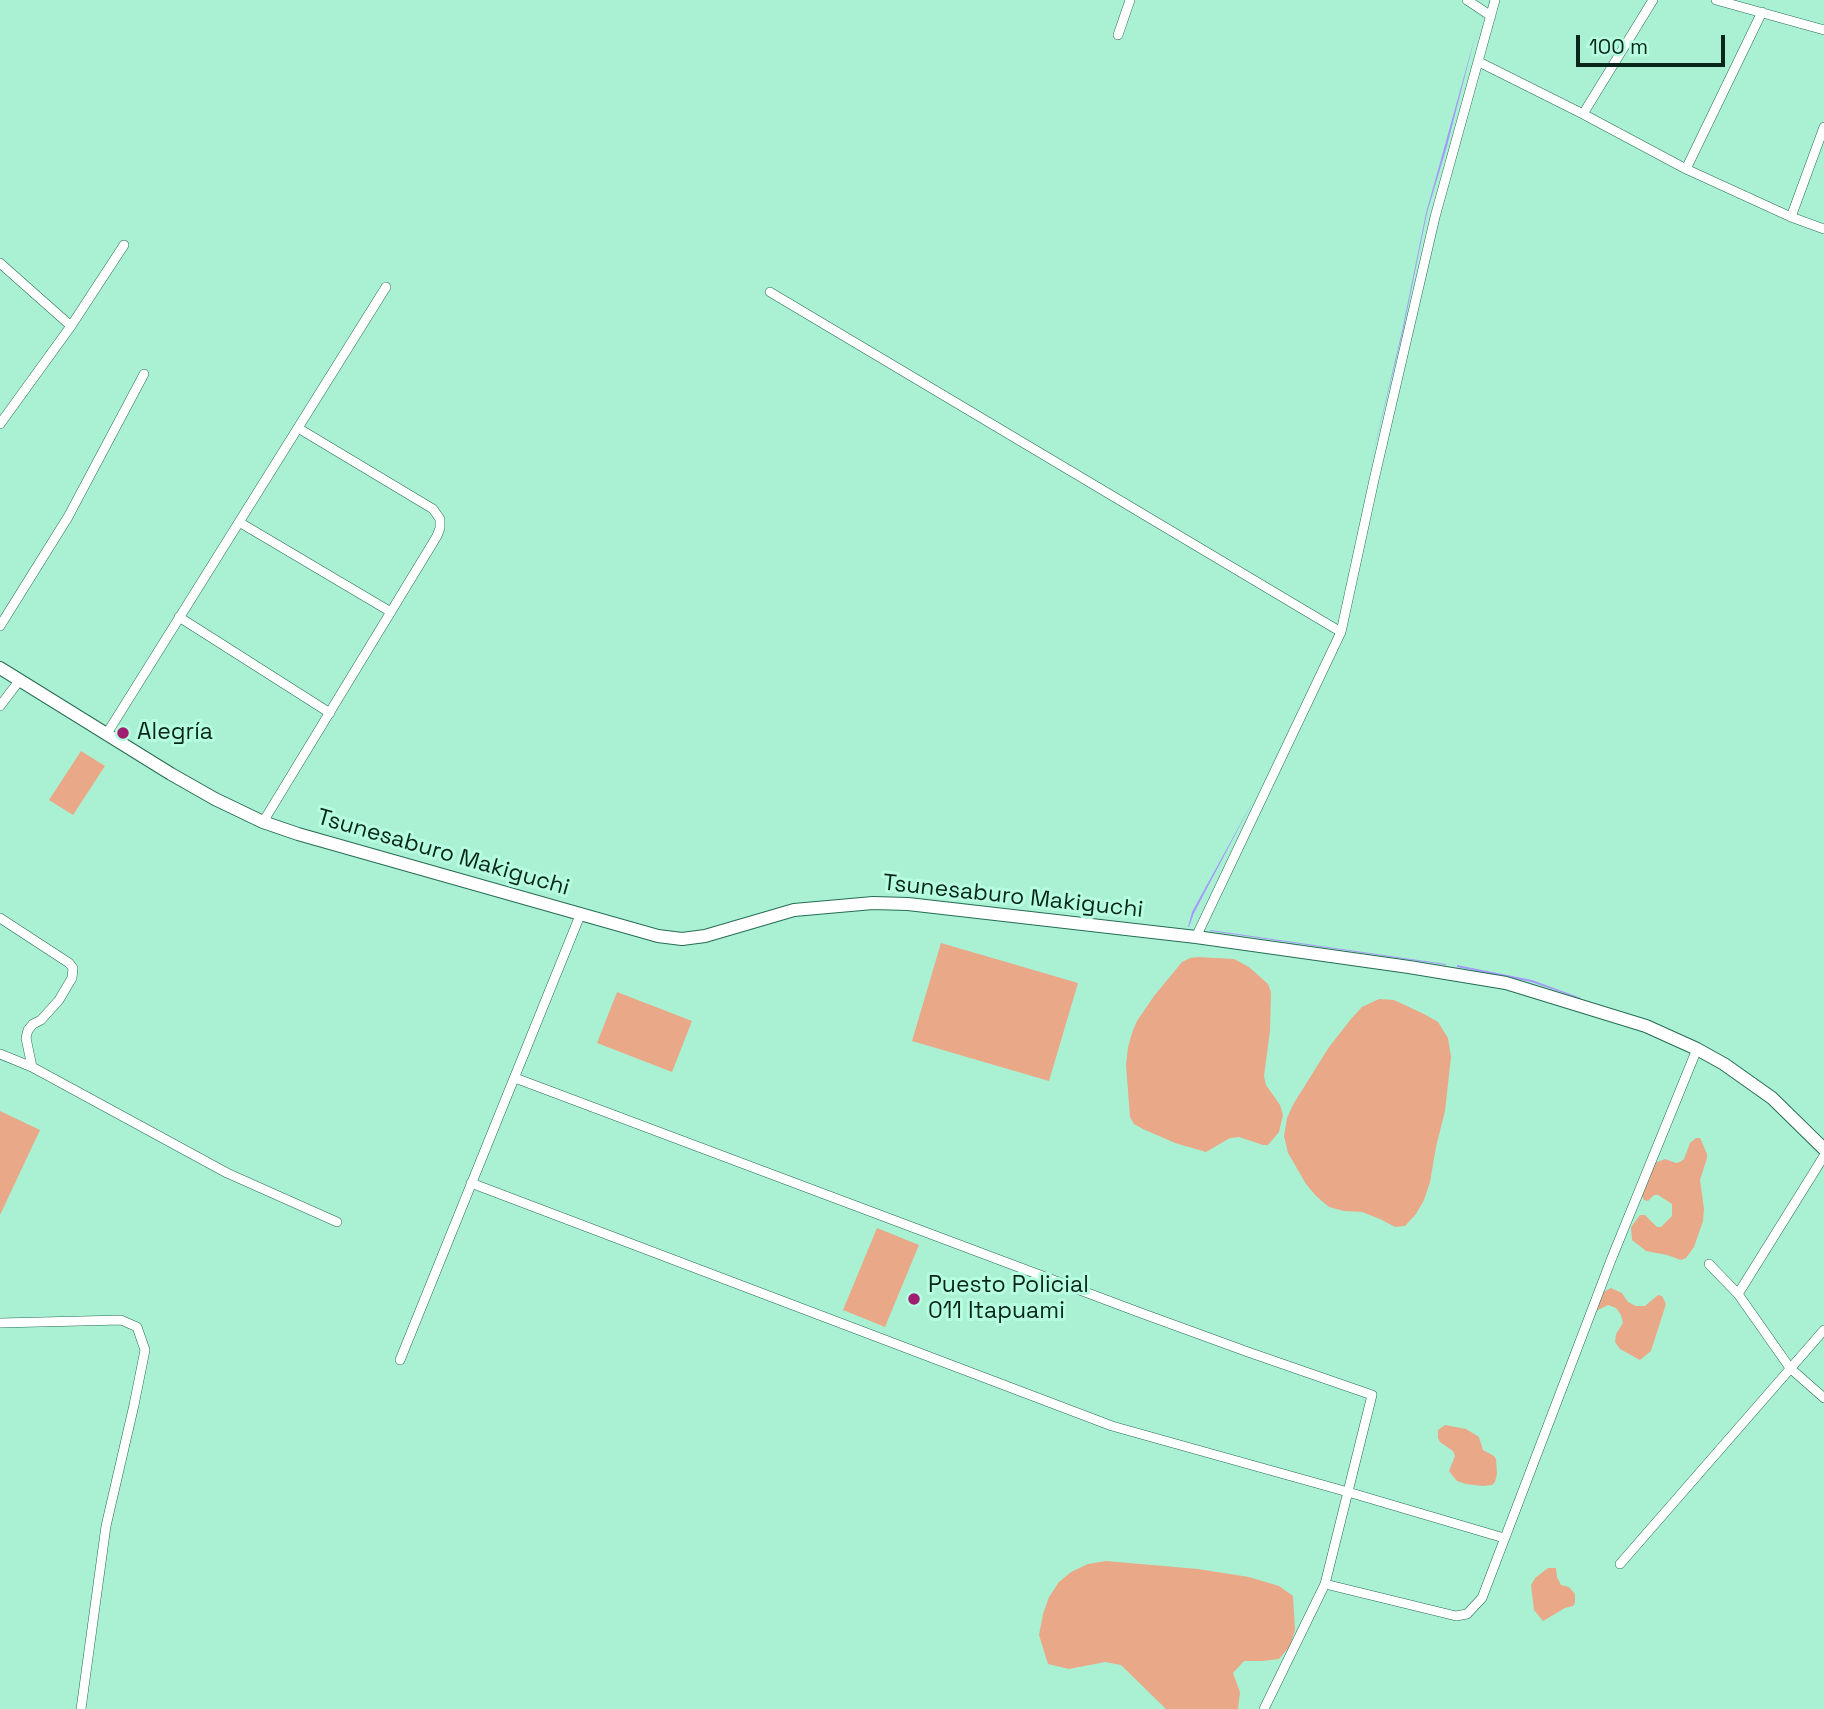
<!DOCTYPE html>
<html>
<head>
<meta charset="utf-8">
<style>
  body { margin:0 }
  #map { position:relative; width:1824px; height:1709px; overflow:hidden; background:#aaf1d4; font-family:"Space Grotesk",sans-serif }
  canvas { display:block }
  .scale { position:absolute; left:1576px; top:35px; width:149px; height:32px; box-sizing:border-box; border:4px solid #09261c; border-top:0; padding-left:9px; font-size:21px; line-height:24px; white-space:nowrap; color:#09261c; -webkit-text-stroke:5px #b7fee1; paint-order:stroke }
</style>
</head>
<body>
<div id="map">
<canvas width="1824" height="1709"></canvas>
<div class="scale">100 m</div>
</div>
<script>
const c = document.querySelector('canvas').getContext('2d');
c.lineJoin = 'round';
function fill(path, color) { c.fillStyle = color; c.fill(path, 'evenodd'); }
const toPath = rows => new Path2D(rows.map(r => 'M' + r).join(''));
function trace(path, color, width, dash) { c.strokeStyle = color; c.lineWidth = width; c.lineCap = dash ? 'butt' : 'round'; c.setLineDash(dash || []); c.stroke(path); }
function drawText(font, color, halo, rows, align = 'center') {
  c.font = font + ' "Space Grotesk",sans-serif'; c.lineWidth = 6; c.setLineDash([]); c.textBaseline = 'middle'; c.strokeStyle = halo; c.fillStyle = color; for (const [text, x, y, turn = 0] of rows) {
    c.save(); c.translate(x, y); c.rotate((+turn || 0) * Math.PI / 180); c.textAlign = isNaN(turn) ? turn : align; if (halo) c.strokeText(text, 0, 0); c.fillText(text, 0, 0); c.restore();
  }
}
fill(toPath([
  [81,751,105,766,73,815,49,800],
  [941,943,1078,983,1049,1081,912,1041],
  [1198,957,1234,959,1249,967,1268,984,1271,992,1270,1031,1264,1076,1266,1085,1280,1105,1283,1115,1279,1132,1268,1145,1263,1145,1239,1137,1230,1138,1206,1152,1175,1143,1143,1129,1134,1124,1130,1117,1126,1065,1128,1047,1133,1030,1137,1021,1154,996,1182,962,1190,958],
  [617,992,692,1021,672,1072,597,1043],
  [1379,999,1394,1000,1424,1014,1438,1022,1448,1038,1451,1057,1445,1111,1436,1147,1430,1182,1424,1200,1416,1214,1405,1226,1395,1227,1380,1219,1362,1212,1344,1211,1329,1207,1316,1196,1306,1184,1288,1153,1284,1136,1287,1118,1294,1103,1329,1047,1351,1019,1362,1007],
  [0,1111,40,1130,0,1215],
  [1696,1138,1700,1138,1707,1154,1707,1158,1700,1180,1704,1209,1703,1221,1694,1247,1686,1258,1681,1260,1667,1255,1646,1251,1632,1240,1631,1227,1640,1215,1645,1215,1657,1227,1661,1227,1672,1216,1672,1204,1658,1195,1654,1195,1648,1201,1644,1200,1640,1192,1652,1164,1665,1159,1676,1163,1680,1162,1684,1159,1690,1143],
  [877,1228,919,1245,885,1327,843,1310],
  [1611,1288,1622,1293,1628,1302,1636,1306,1645,1306,1658,1295,1662,1296,1666,1304,1651,1351,1640,1360,1620,1349,1615,1342,1616,1334,1623,1323,1621,1315,1616,1308,1608,1305,1596,1311,1603,1292],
  [1445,1425,1466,1429,1479,1437,1483,1450,1494,1456,1496,1459,1497,1474,1495,1482,1492,1485,1483,1486,1466,1484,1457,1481,1452,1475,1449,1471,1455,1456,1453,1451,1440,1442,1438,1438,1438,1430],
  [1106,1561,1198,1569,1249,1577,1279,1586,1293,1596,1295,1630,1290,1646,1279,1659,1262,1661,1244,1661,1233,1673,1240,1692,1238,1709,1166,1709,1121,1665,1105,1662,1069,1669,1048,1664,1039,1635,1043,1614,1049,1597,1059,1582,1071,1572,1088,1564],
  [1548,1568,1556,1568,1557,1577,1561,1585,1569,1587,1575,1594,1575,1603,1573,1606,1565,1608,1543,1621,1534,1610,1531,1585,1535,1578]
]), '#e9a888');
fill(toPath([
  [1476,33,1447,146,1427,213,1403,331,1369,471,1402,331,1426,213],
  [1254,799,1194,913,1189,927,1188,927,1192,912],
  [1210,930,1446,964,1446,965,1210,931],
  [1457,965,1532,980,1581,998,1581,999,1531,982,1457,967]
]), '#a49af9');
const street = toPath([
  [1467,0,1491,16],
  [1716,0,1824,30],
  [1118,35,1130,0],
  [1479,62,1583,114,1686,169,1791,217,1824,229],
  [1583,114,1653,0],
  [1686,169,1762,12],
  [1791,217,1824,127],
  [0,263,71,326,0,424],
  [770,292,1341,632],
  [71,326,124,245],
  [239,522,391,612],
  [179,617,330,713],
  [0,626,68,517,144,374],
  [0,706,19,681],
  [106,735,386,287],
  [263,822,437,536,440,528,440,519,433,509,298,428],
  [0,918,69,963,73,968,72,978,59,1000,41,1020,33,1024,28,1030,26,1038,32,1067],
  [1196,937,1341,632,1374,480,1435,217,1495,0],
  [0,1054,32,1067,227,1173,337,1222],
  [515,1078,1141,1313,1248,1352,1372,1395,1325,1584,1264,1709],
  [471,1183,1112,1426,1348,1492,1504,1538],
  [1709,1264,1738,1294,1790,1368,1824,1398],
  [1738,1294,1824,1156],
  [0,1323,121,1320,137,1327,145,1350,134,1405,106,1526,81,1709],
  [400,1360,581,913],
  [1620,1564,1824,1330],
  [1325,1584,1456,1616,1467,1614,1482,1598,1611,1260,1697,1049]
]);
const secondary = toPath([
  [0,668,171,774,215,799,263,822,298,834,658,936,682,939,705,936,794,910,873,903,908,904,1196,937,1409,967,1506,983,1646,1026,1697,1049,1724,1064,1772,1098,1824,1149]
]);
trace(street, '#256c54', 10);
trace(secondary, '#256c54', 14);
trace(street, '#fff', 9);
trace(secondary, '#fff', 12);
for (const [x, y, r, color] of [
  [123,733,7,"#9f1e70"],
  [914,1299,7,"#9f1e70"]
]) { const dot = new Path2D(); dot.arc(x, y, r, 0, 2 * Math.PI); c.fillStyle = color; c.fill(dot); trace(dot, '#b7fee1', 2.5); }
drawText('23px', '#09261c', '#b7fee1', [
  ["Alegría",137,733],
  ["Puesto Policial",928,1286],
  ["011 Itapuami",928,1312]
], 'left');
drawText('23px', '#09261c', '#b7fee1', [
  ["Tsunesaburo Makiguchi",443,853,16],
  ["Tsunesaburo Makiguchi",1013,897,6]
]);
</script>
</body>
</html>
